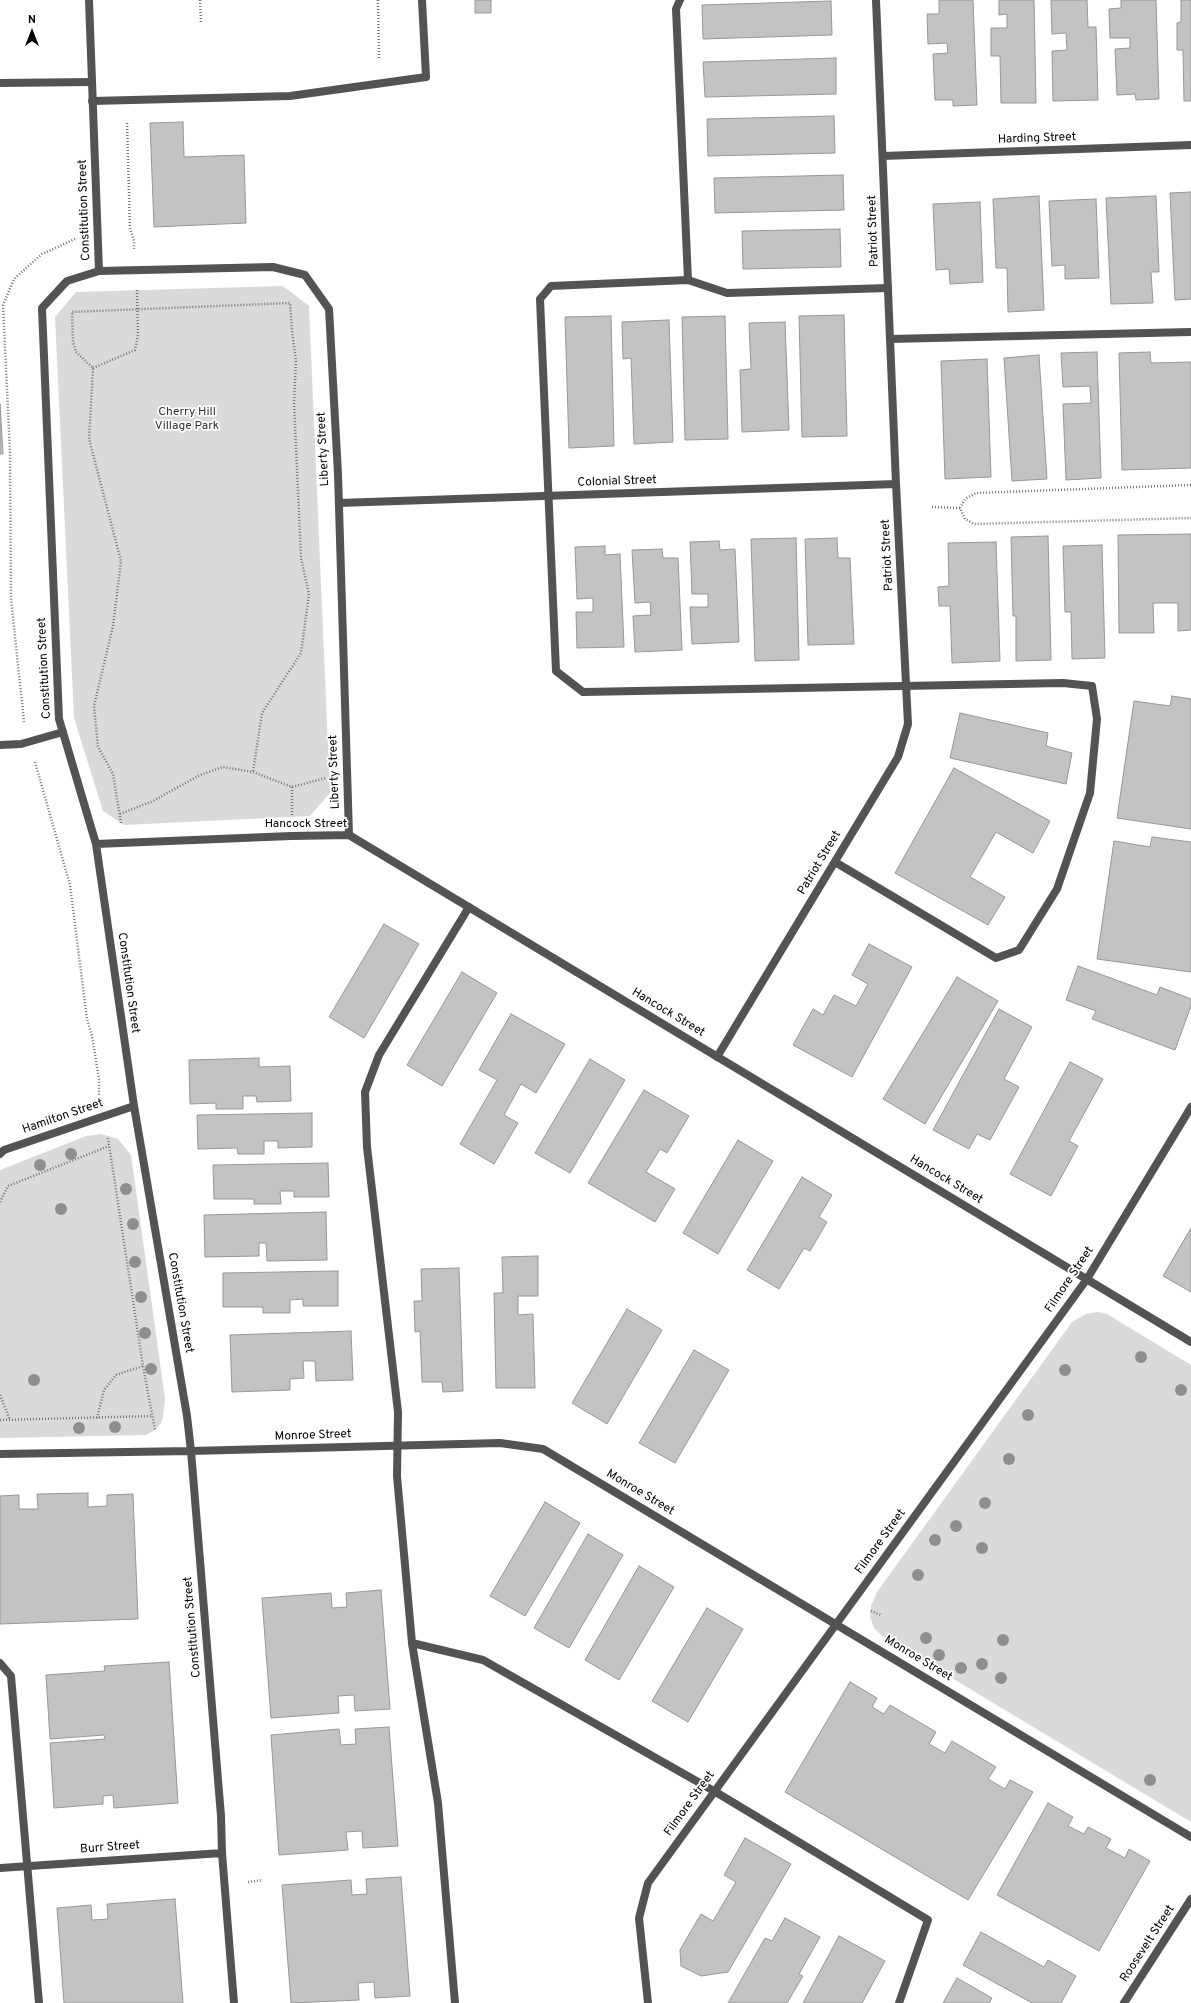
<!DOCTYPE html>
<html>
<head>
<meta charset="utf-8">
<style>
  body { margin:0 }
  #map { position:relative; width:1191px; height:2003px; overflow:hidden; background:#fff; font-family:Overpass,sans-serif }
  canvas { display:block }
  .north { position:absolute; left:12px; top:12px; width:40px; height:40px; -webkit-text-stroke:3px #fff; paint-order:stroke; rotate:0deg; font-size:11px; font-weight:700; line-height:16px; text-align:center; color:#000 }
  .north::after { content:''; display:block; margin:auto; width:14px; height:18px; background:#000; clip-path:polygon(50% 0,100% 100%,50% 72%,0 100%) }
</style>
</head>
<body>
<div id="map">
<canvas width="1191" height="2003"></canvas>
<div class="north">N</div>
</div>
<script>
const c = document.querySelector('canvas').getContext('2d');
c.lineJoin = 'round';
function fill(path, color) { c.fillStyle = color; c.fill(path, 'evenodd'); }
const toPath = rows => new Path2D(rows.map(r => 'M' + r).join(''));
function trace(path, color, width, dash) { c.strokeStyle = color; c.lineWidth = width; c.lineCap = dash ? 'butt' : 'round'; c.setLineDash(dash || []); c.stroke(path); }
function drawText(font, color, halo, rows, align = 'center') {
  c.font = font + ' Overpass,sans-serif'; c.lineWidth = 3.5; c.setLineDash([]); c.textBaseline = 'middle'; c.strokeStyle = halo; c.fillStyle = color; for (const [text, x, y, turn = 0] of rows) {
    c.save(); c.translate(x, y); c.rotate((+turn || 0) * Math.PI / 180); c.textAlign = isNaN(turn) ? turn : align; if (halo) c.strokeText(text, 0, 0); c.fillText(text, 0, 0); c.restore();
  }
}
fill(toPath([
  [283,286,309,306,330,793,310,816,124,825,103,811,74,718,55,317,76,292],
  [101,1134,118,1139,131,1155,165,1399,163,1417,161,1423,155,1430,146,1435,0,1438,0,1170,86,1136],
  [1098,1312,1107,1314,1191,1365,1191,1822,882,1636,874,1628,870,1617,871,1606,877,1592,1072,1322,1086,1314]
]), '#dadada');
const building = toPath([
  [475,0,491,0,491,13,475,13,475,0],
  [939,0,973,0,977,105,953,106,953,100,935,100,933,54,948,53,947,43,928,44,927,14,939,14,939,0],
  [999,0,1034,0,1036,103,1001,103,1000,56,991,56,991,28,1007,28,1007,14,999,15,999,0],
  [1051,0,1087,0,1088,27,1096,27,1098,100,1053,101,1052,51,1067,50,1066,33,1052,34,1051,0],
  [1121,0,1156,0,1159,99,1136,100,1135,94,1117,95,1115,49,1130,48,1130,38,1110,38,1109,9,1121,8,1121,0],
  [1181,0,1191,0,1191,101,1184,101,1183,50,1177,50,1177,23,1181,22,1181,0],
  [831,1,832,35,703,39,702,5,831,1],
  [836,58,836,94,705,97,703,62,836,58],
  [834,116,835,153,708,156,707,119,834,116],
  [183,122,184,157,244,155,246,223,154,227,150,123,183,122],
  [843,175,844,210,715,213,714,178,843,175],
  [1191,192,1191,299,1175,300,1170,193,1191,192],
  [1039,196,1044,310,1008,312,1007,268,996,268,993,199,1039,196],
  [1156,196,1159,272,1151,272,1153,303,1111,304,1106,198,1156,196],
  [1096,199,1099,278,1065,279,1065,265,1052,266,1049,201,1096,199],
  [980,202,983,282,950,284,949,269,936,270,933,204,980,202],
  [840,229,841,267,743,269,742,231,840,229],
  [844,315,847,436,802,437,799,316,844,315],
  [611,316,614,446,569,448,565,317,611,316],
  [725,316,728,439,685,440,682,317,725,316],
  [669,320,673,442,634,444,631,358,623,359,622,322,669,320],
  [785,322,789,430,742,432,740,370,751,369,749,323,785,322],
  [1097,352,1101,478,1066,480,1063,404,1091,403,1090,386,1063,387,1061,353,1097,352],
  [1150,352,1151,363,1191,362,1191,468,1122,470,1119,353,1150,352],
  [1039,355,1047,479,1012,481,1004,358,1039,355],
  [987,359,991,477,945,479,941,361,987,359],
  [0,404,3,454,0,454,0,404],
  [1191,534,1191,630,1178,631,1178,603,1153,603,1154,633,1119,633,1118,535,1191,534],
  [1048,536,1051,660,1016,661,1016,616,1013,616,1011,537,1048,536],
  [796,538,799,660,755,661,751,539,796,538],
  [837,538,838,558,850,558,854,644,808,645,805,539,837,538],
  [719,541,720,550,735,549,739,642,692,644,690,607,708,607,708,594,692,594,690,542,719,541],
  [996,542,1000,661,952,663,950,606,939,606,938,587,949,586,948,543,996,542],
  [1102,545,1105,658,1072,659,1071,612,1065,612,1063,546,1102,545],
  [605,546,605,555,620,554,624,647,577,648,576,612,593,612,593,598,577,599,575,547,605,546],
  [662,549,663,558,678,558,682,650,635,652,633,616,651,615,650,602,635,603,632,550,662,549],
  [1172,696,1191,699,1191,829,1117,818,1134,701,1170,706,1172,696],
  [960,713,1048,733,1046,746,1072,753,1066,784,950,758,960,713],
  [954,768,1050,821,1033,853,996,832,970,877,1005,897,988,925,895,873,954,768],
  [1152,837,1191,842,1191,972,1097,959,1114,841,1150,847,1152,837],
  [384,924,419,944,364,1038,329,1017,384,924],
  [869,944,912,967,852,1077,793,1045,813,1009,823,1015,834,995,856,1006,868,984,852,975,869,944],
  [1078,966,1157,995,1160,987,1191,999,1191,1006,1175,1050,1092,1019,1096,1011,1066,1000,1078,966],
  [462,972,497,993,442,1086,407,1065,462,972],
  [957,977,998,1001,925,1124,883,1099,957,977],
  [999,1009,1032,1027,1004,1079,1019,1087,990,1140,977,1134,969,1149,933,1130,999,1009],
  [511,1014,565,1044,536,1093,521,1084,504,1115,518,1123,494,1164,460,1144,497,1080,479,1070,511,1014],
  [259,1058,259,1067,290,1066,291,1101,257,1102,256,1096,243,1096,243,1109,216,1109,216,1103,190,1104,189,1060,259,1058],
  [590,1059,625,1080,570,1173,535,1153,590,1059],
  [1070,1062,1103,1079,1069,1141,1078,1146,1051,1196,1010,1174,1070,1062],
  [644,1090,689,1116,667,1153,660,1149,646,1172,675,1189,655,1222,588,1183,644,1090],
  [312,1113,312,1147,278,1148,278,1141,264,1141,264,1154,238,1154,237,1148,198,1149,197,1115,312,1113],
  [738,1140,773,1161,718,1254,683,1233,738,1140],
  [328,1163,329,1197,294,1197,294,1191,280,1191,281,1204,254,1204,254,1199,214,1199,213,1165,328,1163],
  [802,1177,832,1195,819,1217,827,1222,810,1251,804,1248,779,1289,747,1270,802,1177],
  [326,1212,327,1260,267,1261,266,1243,259,1243,259,1256,205,1257,204,1215,326,1212],
  [1191,1228,1191,1292,1163,1276,1191,1228],
  [538,1256,538,1296,518,1296,518,1315,533,1314,535,1388,496,1388,494,1293,503,1293,502,1257,538,1256],
  [459,1268,463,1391,443,1392,442,1382,422,1382,420,1331,415,1332,414,1301,422,1301,421,1269,459,1268],
  [338,1271,338,1306,303,1306,303,1299,290,1300,290,1313,263,1313,263,1307,223,1307,223,1273,338,1271],
  [627,1309,662,1330,607,1424,572,1403,627,1309],
  [351,1331,353,1380,316,1381,315,1361,303,1361,304,1378,290,1379,290,1390,232,1392,230,1335,351,1331],
  [694,1350,729,1370,675,1463,639,1443,694,1350],
  [88,1493,88,1507,107,1506,107,1495,133,1494,138,1619,0,1624,0,1496,19,1495,19,1509,38,1509,37,1494,88,1493],
  [545,1502,580,1523,525,1616,490,1596,545,1502],
  [588,1534,623,1555,569,1648,534,1628,588,1534],
  [639,1566,674,1587,619,1680,585,1660,639,1566],
  [381,1590,390,1709,355,1711,354,1695,338,1696,339,1713,271,1718,262,1598,331,1593,332,1608,347,1607,346,1593,381,1590],
  [707,1608,743,1629,688,1722,652,1701,707,1608],
  [169,1662,178,1803,114,1808,113,1795,103,1796,103,1804,54,1808,50,1743,105,1739,104,1735,50,1739,46,1675,105,1671,104,1666,169,1662],
  [850,1682,877,1698,872,1707,884,1714,890,1705,936,1732,929,1744,945,1753,952,1741,996,1767,988,1779,1005,1789,1010,1780,1033,1792,968,1900,785,1792,850,1682],
  [389,1727,398,1846,363,1848,362,1831,346,1832,348,1850,279,1855,271,1735,339,1729,341,1745,356,1744,355,1729,389,1727],
  [1048,1803,1073,1817,1068,1826,1084,1834,1088,1827,1111,1839,1106,1848,1125,1858,1129,1849,1150,1861,1099,1951,997,1895,1048,1803],
  [745,1838,791,1864,728,1972,701,1976,681,1966,680,1950,701,1914,713,1921,736,1882,724,1875,745,1838],
  [401,1877,410,1996,375,1998,374,1982,358,1983,359,2000,291,2003,282,1885,351,1880,352,1895,367,1894,366,1879,401,1877],
  [175,1899,183,2003,64,2003,57,1908,91,1905,92,1920,108,1919,107,1904,175,1899],
  [785,1918,820,1937,799,1974,803,1976,787,2003,728,2003,765,1938,772,1941,785,1918],
  [981,1932,1044,1967,1048,1960,1076,1976,1061,2003,1032,2003,963,1965,981,1932],
  [839,1936,885,1961,862,2003,803,2003,839,1936],
  [957,1978,992,1998,989,2003,943,2003,957,1978]
]);
fill(building, '#c3c3c3');
trace(building, '#979797', 1);
trace(toPath([
  [200,0,201,22],
  [378,0,379,59],
  [127,123,130,228,134,241,134,249],
  [93,368,135,350,138,335,137,290],
  [1191,485,976,493,965,499,960,508,965,519,974,524,1191,518],
  [932,507,960,508],
  [24,722,11,598,10,452,3,305,14,279,42,254,77,238],
  [35,762,70,885,87,1019,92,1036,99,1079,99,1096],
  [120,814,153,801,200,775,223,767,253,772,292,787,326,778],
  [292,815,292,787],
  [121,823,113,774,98,747,94,706,113,626,121,561,89,439,93,368,76,352,73,342,72,312,290,303,292,331,296,361,294,402,301,558,309,594,301,653,262,713,253,772],
  [108,1138,143,1366,155,1430],
  [0,1202,8,1186,109,1146],
  [0,1395,10,1420],
  [97,1418,104,1390,116,1375,143,1366],
  [0,1420,151,1416],
  [871,1611,881,1615],
  [248,1882,263,1880]
]), '#757575', 2.5, [1, 2]);
trace(toPath([
  [680,0,676,9,688,280],
  [0,83,92,82],
  [92,101,290,96,426,77,422,0],
  [890,339,1191,332],
  [0,745,21,744,63,732],
  [835,862,996,958,1019,950,1057,889,1090,793,1097,719,1092,686,1063,683,583,692,556,671,540,299,551,286,688,280,727,293,888,288],
  [412,1643,483,1660,714,1791,928,1920,899,2003],
  [0,1663,11,1676,39,2003],
  [455,2003,438,1803,412,1643,397,1476,398,1412,367,1147,365,1092,379,1055,469,907]
]), '#535353', 8);
trace(toPath([
  [89,0,99,271,67,281,42,308,59,719,96,844,134,1106,187,1416,191,1451,221,1816,222,1853,234,2003],
  [883,156,1191,145],
  [99,271,273,267,305,275,329,309,338,474,349,835],
  [339,503,896,484],
  [96,844,291,836,349,835,1191,1342],
  [717,1057,898,757,908,724,896,484,876,0],
  [0,1154,4,1150,134,1106],
  [0,1454,191,1451,500,1443,543,1449,1191,1837],
  [0,1868,222,1853],
  [648,2003,639,1918,648,1883,1087,1279,1191,1107],
  [1124,2003,1191,1899]
]), '#535353', 8);
c.fillStyle = '#8e8e8e';
for (const [x, y] of [
  [71,1154],
  [40,1165],
  [126,1189],
  [61,1209],
  [133,1224],
  [135,1262],
  [141,1297],
  [145,1333],
  [1141,1357],
  [151,1369],
  [1065,1370],
  [34,1380],
  [1181,1390],
  [1028,1415],
  [115,1427],
  [79,1428],
  [1009,1459],
  [985,1503],
  [956,1526],
  [935,1540],
  [982,1548],
  [918,1575],
  [926,1638],
  [1003,1640],
  [939,1655],
  [982,1664],
  [961,1668],
  [1001,1678],
  [1150,1780]
]) { c.beginPath(); c.arc(x, y, 6, 0, 2 * Math.PI); c.fill(); }
drawText('12px', '#000', '#fff', [
  ["Harding Street",1037,139,-2],
  ["Constitution Street",85,210,-92],
  ["Patriot Street",874,231,-92],
  ["Liberty Street",324,449,-93],
  ["Colonial Street",617,482,-2],
  ["Patriot Street",888,555,-93],
  ["Constitution Street",45,668,-93],
  ["Liberty Street",335,772,-92],
  ["Hancock Street",306,825],
  ["Patriot Street",820,863,-59],
  ["Constitution Street",128,983,82],
  ["Hancock Street",668,1013,31],
  ["Hamilton Street",63,1117,-19],
  ["Hancock Street",946,1180,31],
  ["Filmore Street",1070,1280,-56],
  ["Constitution Street",180,1303,80],
  ["Monroe Street",313,1436,-2],
  ["Monroe Street",640,1493,31],
  ["Filmore Street",881,1542,-54],
  ["Constitution Street",193,1627,-95],
  ["Monroe Street",918,1659,31],
  ["Filmore Street",690,1804,-54],
  ["Burr Street",110,1848,-4],
  ["Roosevelt Street",1148,1944,-57]
]);
drawText('12px', '#313131', '#fff', [
  ["Cherry Hill",187,413],
  ["Village Park",187,427]
]);
</script>
</body>
</html>
